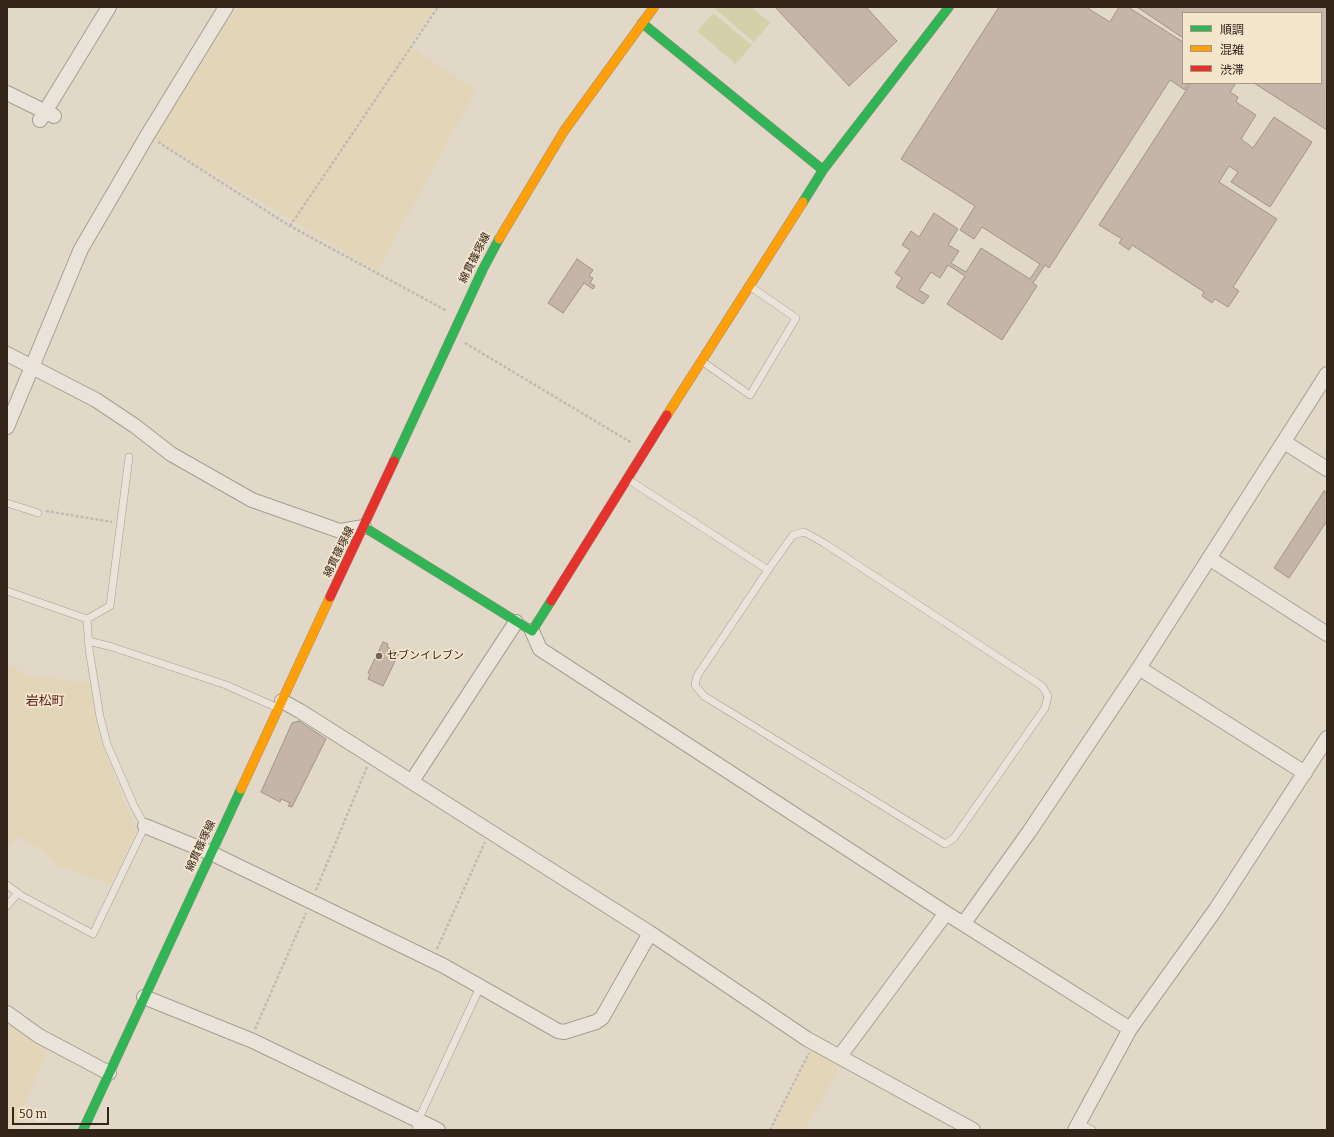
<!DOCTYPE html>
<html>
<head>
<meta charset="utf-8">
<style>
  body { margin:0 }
  #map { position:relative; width:1334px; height:1137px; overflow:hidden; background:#e2d8c8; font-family:Bitter,"Noto Sans JP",serif }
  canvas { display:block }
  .frame { position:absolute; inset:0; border:8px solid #34251b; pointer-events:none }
  .legend { position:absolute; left:1182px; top:12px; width:140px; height:72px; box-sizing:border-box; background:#f4e5cd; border:1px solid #a79886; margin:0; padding:5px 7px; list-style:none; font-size:12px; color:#34251b }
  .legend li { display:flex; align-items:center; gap:8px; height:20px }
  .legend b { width:20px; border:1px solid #a79886 }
  .scale { position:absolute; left:12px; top:1107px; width:97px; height:18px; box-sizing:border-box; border:2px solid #34251b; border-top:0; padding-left:5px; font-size:12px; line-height:14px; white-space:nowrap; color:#34251b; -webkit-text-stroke:3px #f4e5cd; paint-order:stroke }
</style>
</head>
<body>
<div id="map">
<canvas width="1334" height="1137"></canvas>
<div class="frame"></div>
<ul class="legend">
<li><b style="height:5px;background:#30b455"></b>順調</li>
<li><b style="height:5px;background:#ff9f0a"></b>混雑</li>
<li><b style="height:5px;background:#e5322d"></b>渋滞</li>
</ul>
<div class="scale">50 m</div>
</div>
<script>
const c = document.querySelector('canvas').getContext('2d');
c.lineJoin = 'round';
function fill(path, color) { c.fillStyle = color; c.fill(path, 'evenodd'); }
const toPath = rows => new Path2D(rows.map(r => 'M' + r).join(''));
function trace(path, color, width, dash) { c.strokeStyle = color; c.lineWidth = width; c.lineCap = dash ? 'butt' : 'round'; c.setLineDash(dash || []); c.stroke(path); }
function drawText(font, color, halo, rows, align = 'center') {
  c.font = font + ' Bitter,"Noto Sans JP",serif'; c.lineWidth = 3.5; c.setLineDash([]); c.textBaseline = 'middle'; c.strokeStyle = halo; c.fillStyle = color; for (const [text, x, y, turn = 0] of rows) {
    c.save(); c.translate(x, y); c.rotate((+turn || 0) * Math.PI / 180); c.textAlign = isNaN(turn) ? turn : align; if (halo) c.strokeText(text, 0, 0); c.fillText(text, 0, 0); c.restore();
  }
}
fill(toPath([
  [236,7,435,7,409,46,476,90,377,271,155,139],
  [7,664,30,676,89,683,103,746,136,832,111,885,57,865,43,851,19,836,7,851],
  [7,1016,48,1049,14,1130,7,1130],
  [811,1049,840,1066,805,1130,774,1130,781,1112]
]), '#e2d5b8');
fill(toPath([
  [717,7,751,7,770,23,754,42,715,9],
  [713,13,752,45,736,64,697,31]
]), '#d4d0aa');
const building = toPath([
  [775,7,866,7,897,41,849,86,775,7],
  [999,7,1086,7,1110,22,1119,7,1128,7,1183,42,1183,83,1189,83,1185,90,1170,80,1049,268,1045,265,1033,283,1037,286,1002,340,947,304,965,276,948,265,940,278,931,272,919,290,929,296,923,304,896,287,902,278,895,273,910,250,902,245,911,231,919,237,934,213,958,229,948,245,959,251,951,263,966,272,981,248,1030,279,1040,264,982,227,974,239,960,230,975,206,901,159,999,7],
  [1137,7,1327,7,1327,130,1254,83,1321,83,1321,13,1183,13,1183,38,1137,7],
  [1191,83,1236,83,1230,92,1238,97,1236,102,1256,115,1241,139,1253,148,1274,117,1312,142,1270,207,1231,182,1238,172,1229,166,1219,182,1277,219,1233,287,1239,291,1228,307,1215,299,1212,303,1202,296,1204,292,1132,245,1129,250,1119,243,1122,239,1099,225,1191,83],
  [577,259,593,270,589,276,593,278,590,283,595,286,593,289,584,283,563,313,548,303,577,259],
  [1324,491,1327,493,1327,521,1289,578,1274,568,1324,491],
  [383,642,388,644,387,647,399,653,383,686,368,679,370,674,368,673,383,642],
  [299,721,326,739,292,807,288,806,290,803,281,799,280,802,261,792,292,723,299,721]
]);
fill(building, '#c5b5a9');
trace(building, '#a19388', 1);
const lane = toPath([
  [703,362,750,395,796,318,751,287],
  [629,480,768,570],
  [7,503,38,513],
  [804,532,824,543,1042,686,1048,696,1045,708,954,838,945,844,704,696,695,685,697,676,768,570,793,535,804,532],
  [7,591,87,619,110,606,129,457],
  [88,641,109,646,226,685,278,708],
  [7,885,22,896,93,934,145,826,134,806,107,744,100,717,89,649,87,619],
  [7,906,18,893],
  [1079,1123,1092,1130],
  [416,1130,421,1114,480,987]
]);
const street = toPath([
  [7,93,54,116],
  [40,120,109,7],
  [7,354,96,400,135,426,171,454,252,500,340,531,364,527],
  [7,427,81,249,147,136,226,7],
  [1284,442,1327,469],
  [1209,558,1327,634],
  [532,631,540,649,946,913,1130,1029],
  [1139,668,1305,773],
  [282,701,300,711,650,933,807,1039,973,1130],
  [412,781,516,622],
  [145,826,211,853,444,966,558,1031,564,1032,596,1022,602,1018,650,933],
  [964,923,1029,832,1139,668,1327,374],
  [144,997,253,1041,438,1130],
  [7,1013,39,1036,109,1073],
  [840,1056,946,913],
  [1075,1130,1130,1029,1216,909,1327,738]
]);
const fast = toPath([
  [642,23,823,170],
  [803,202,823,170,949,7],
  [394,461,483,269,499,239],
  [364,527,532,631,551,601],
  [83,1130,241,789]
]);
const slow = toPath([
  [499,239,564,131,654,7],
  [667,415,803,202],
  [241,789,330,597]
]);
const jam = toPath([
  [330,597,394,461],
  [551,601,667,415]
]);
trace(lane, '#a69d92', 8);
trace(street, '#a69d92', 16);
trace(fast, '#968d82', 10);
trace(slow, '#968d82', 10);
trace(jam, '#968d82', 10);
trace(toPath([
  [158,142,290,226,447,311],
  [290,226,438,7],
  [465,343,632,443],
  [46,511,112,522],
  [316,890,367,767],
  [437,949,485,842],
  [255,1029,306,913],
  [770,1130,809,1053]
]), '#c2bab2', 2.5, [3, 2]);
trace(lane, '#eae3da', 7);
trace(street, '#eae3da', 14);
trace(fast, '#30b455', 9);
trace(slow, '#ff9f0a', 9);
trace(jam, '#e5322d', 9);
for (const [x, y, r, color] of [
  [379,656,4,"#716458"]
]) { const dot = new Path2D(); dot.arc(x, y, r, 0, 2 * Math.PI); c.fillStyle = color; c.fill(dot); trace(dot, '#f4e5cd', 1.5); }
drawText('11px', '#34251b', '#f4e5cd', [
  ["綿貫篠塚線",475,258,-63],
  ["綿貫篠塚線",339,552,-64],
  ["綿貫篠塚線",201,846,-65]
]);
drawText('11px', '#34251b', '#f4e5cd', [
  ["セブンイレブン",387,656]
], 'left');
drawText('13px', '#5f231b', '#f4e5cd', [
  ["岩松町",45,701]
]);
</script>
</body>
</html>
